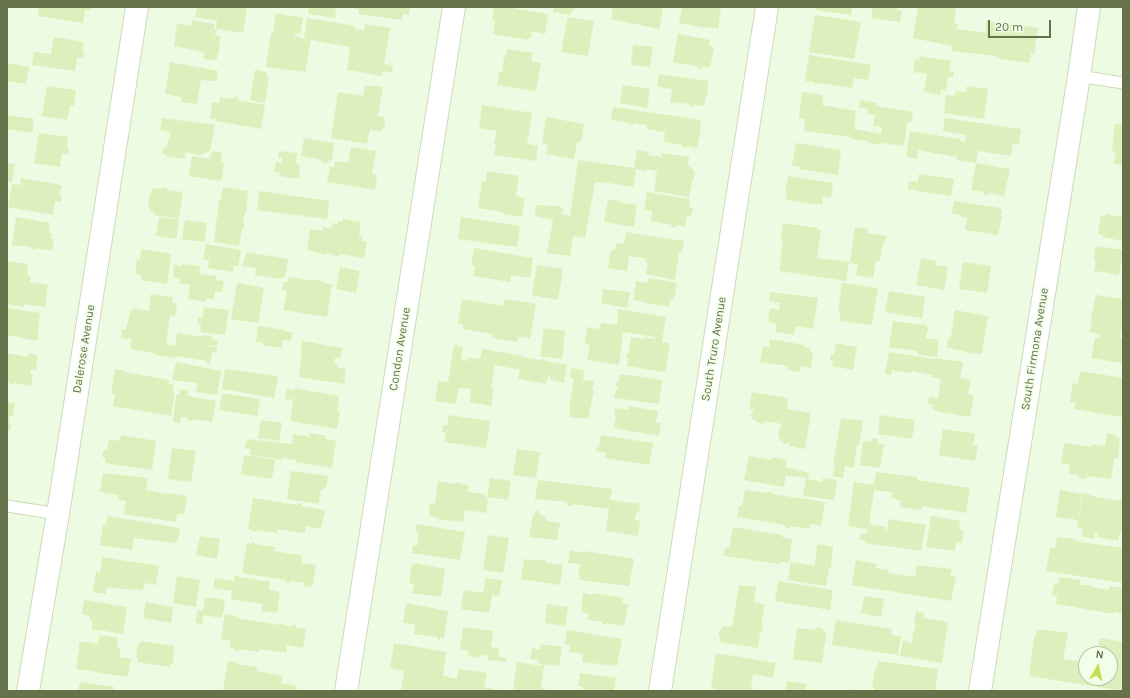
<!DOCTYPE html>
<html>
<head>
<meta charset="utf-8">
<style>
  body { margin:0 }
  #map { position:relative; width:1130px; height:698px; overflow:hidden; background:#edfbe3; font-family:Karla,sans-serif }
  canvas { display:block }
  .frame { position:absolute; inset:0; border:8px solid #65724a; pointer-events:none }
  .north { position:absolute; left:1078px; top:646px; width:40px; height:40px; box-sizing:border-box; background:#f2fee9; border:1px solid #bac6a9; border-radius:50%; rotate:9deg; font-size:11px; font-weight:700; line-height:16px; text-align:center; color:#65724a }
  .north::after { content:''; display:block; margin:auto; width:14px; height:18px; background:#c4e04e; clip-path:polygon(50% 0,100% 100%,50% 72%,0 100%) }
  .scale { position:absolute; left:988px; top:20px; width:63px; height:18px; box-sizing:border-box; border:2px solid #65724a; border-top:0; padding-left:5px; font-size:12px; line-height:14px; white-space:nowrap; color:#65724a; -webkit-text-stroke:3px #f2fee9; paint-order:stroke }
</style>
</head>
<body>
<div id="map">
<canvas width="1130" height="698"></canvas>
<div class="frame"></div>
<div class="north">N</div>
<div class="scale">20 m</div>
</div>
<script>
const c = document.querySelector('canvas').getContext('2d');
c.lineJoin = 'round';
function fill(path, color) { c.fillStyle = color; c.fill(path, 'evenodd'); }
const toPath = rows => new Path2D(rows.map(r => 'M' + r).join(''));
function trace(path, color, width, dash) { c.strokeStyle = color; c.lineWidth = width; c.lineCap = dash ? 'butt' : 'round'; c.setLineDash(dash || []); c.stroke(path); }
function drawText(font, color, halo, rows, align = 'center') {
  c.font = font + ' Karla,sans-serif'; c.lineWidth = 4; c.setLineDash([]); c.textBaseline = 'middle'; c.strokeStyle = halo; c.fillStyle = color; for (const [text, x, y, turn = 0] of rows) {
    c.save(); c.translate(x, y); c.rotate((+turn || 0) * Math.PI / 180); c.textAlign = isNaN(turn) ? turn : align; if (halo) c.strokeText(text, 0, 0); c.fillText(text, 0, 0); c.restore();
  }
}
fill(toPath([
  [39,7,91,7,91,11,85,10,83,23,38,16],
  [197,7,247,7,243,33,216,29,217,21,195,17],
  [309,7,336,7,335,18,308,14],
  [353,7,410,7,409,15,403,14,402,20,358,14,359,9,353,8],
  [494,7,507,7,548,14,545,34,530,31,530,33,532,33,531,38,529,37,528,40,493,34,495,21,492,20],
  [553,7,575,7,574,11,572,10,571,15,553,12],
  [613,7,653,7,663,9,659,29,611,19],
  [682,7,721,7,718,29,705,27,705,28,679,23],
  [816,7,852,7,851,15,816,10],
  [873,7,897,7,897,10,902,11,900,22,871,18],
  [918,7,956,7,954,24,958,24,957,29,985,33,987,21,1002,23,1002,22,1038,28,1034,54,1031,53,1030,62,1029,61,1028,63,996,58,997,56,951,51,952,46,913,38],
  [276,13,303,18,300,34,295,33,295,36,304,39,307,18,355,26,354,29,364,30,365,24,390,28,384,64,393,65,392,73,382,71,382,76,347,70,350,47,311,40,305,72,266,67,271,33,273,33],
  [815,15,861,22,854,59,809,52],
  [568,17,594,21,588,56,561,52],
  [192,20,215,24,214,29,217,30,216,34,214,33,214,35,220,36,219,54,217,54,217,60,203,59,204,52,174,46,177,23,191,26],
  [678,34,710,40,709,46,713,46,713,48,714,49,710,68,702,66,702,69,697,68,697,66,673,62],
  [54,37,84,42,82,52,84,52,83,59,77,58,75,71,32,65,34,52,51,54],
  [633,45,653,47,650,67,631,65],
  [507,49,533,53,531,61,541,63,536,90,534,91,497,85,499,72,502,72,504,58,505,58],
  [809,55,871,65,868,80,854,78,852,88,819,83,818,84,814,84,815,82,805,81],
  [920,56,951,61,949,71,954,72,953,77,948,77,946,91,941,90,940,95,924,92,927,74,913,72,915,59,919,60],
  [170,62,218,71,217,81,201,80,197,104,181,102,181,97,165,94],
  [7,63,29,67,26,84,7,81],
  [255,70,266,72,266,77,269,77,265,103,250,100],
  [659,74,708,81,707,96,706,96,704,106,693,105,693,107,689,106,690,104,670,102,672,89,665,88,665,89,657,86],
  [365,85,383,87,378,116,384,117,385,127,383,127,382,131,370,130,367,144,331,138,338,92,363,96],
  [623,85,650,89,647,108,620,103],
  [47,86,76,90,74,106,70,105,69,109,70,109,67,120,42,116],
  [967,86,988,89,984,119,944,113,946,95,955,96,956,91,966,92],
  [802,92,823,95,822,105,856,111,854,129,881,134,882,127,873,126,875,115,867,114,868,109,859,108,860,100,877,103,876,106,913,112,911,122,907,122,904,146,880,143,880,144,868,143,868,141,851,139,851,137,804,131,805,119,799,118],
  [220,97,233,99,233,97,238,97,237,100,265,105,261,129,216,121,216,119,210,118,212,102,219,104],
  [482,105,532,113,527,144,538,146,536,161,494,155,496,144,494,144,497,131,479,128],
  [613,107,701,120,700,136,699,137,697,148,687,146,686,148,682,147,683,145,664,142,665,132,647,129,647,125,634,123,633,125,629,125,630,123,611,120],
  [7,115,34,119,32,133,7,129],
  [546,117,584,124,581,142,577,142,574,159,546,154,548,144,542,143],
  [162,118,215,125,210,151,200,155,186,152,184,159,165,156,165,154,162,154,163,148,166,148,171,132,160,130],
  [945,118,1021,129,1019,144,1013,143,1011,156,978,151,976,163,957,160,957,157,918,150,917,159,906,157,910,131,960,139,960,141,965,142,966,135,943,131],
  [1115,124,1123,125,1123,165,1114,164,1116,155,1112,150],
  [39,133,68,137,67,148,69,147,68,155,62,154,60,167,34,163],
  [304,138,334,143,332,161,329,160,329,163,321,162,322,160,301,156],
  [796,143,841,150,838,175,799,169,800,167,792,165],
  [351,147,376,151,372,174,377,175,375,190,327,182,330,167,334,167,335,161,348,163],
  [637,150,649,152,648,155,662,157,662,153,689,157,688,165,695,172,694,178,693,178,689,197,654,191,657,171,646,169,646,171,636,169,633,187,602,182,602,183,595,182,585,238,573,236,570,256,547,253,553,220,535,216,536,205,557,206,563,208,562,214,570,216,578,160,634,168],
  [212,151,222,153,221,163,224,163,221,181,189,176,192,156,210,159],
  [279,151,297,153,296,163,300,166,299,179,279,176,280,173,274,172,276,162,281,163,282,158,278,158],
  [7,163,15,164,12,182,7,181],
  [976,163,1010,169,1004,196,989,193,988,195,983,194,984,192,971,190],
  [487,171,519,176,516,196,525,198,522,217,503,214,503,212,478,208,482,181,486,181],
  [919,174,954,179,951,196,917,191,917,190,908,189,909,181,918,182],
  [788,176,833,183,831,198,823,196,822,205,786,200,787,194,785,193],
  [21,178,61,185,62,186,59,195,62,195,61,202,55,201,53,215,8,207,12,184,20,185],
  [223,187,248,191,246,213,245,212,243,224,244,224,244,229,242,229,239,246,214,242,216,228,215,228,219,206,218,205,219,200,221,200],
  [152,188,161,189,161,188,167,188,166,190,183,192,179,219,154,215,155,213,151,211,148,203],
  [259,191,329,201,327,219,257,210],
  [647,192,690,199,689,207,693,208,691,217,687,216,685,227,676,225,676,227,671,227,672,225,651,221,652,211,644,210],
  [608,200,621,201,621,203,637,205,634,227,604,222],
  [954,201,1000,208,1002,210,1001,214,999,216,1002,216,998,235,965,230,967,218,961,217,961,215,952,213],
  [1106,214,1123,217,1123,241,1102,237,1103,235,1098,234,1101,215,1106,216],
  [16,217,50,223,49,233,52,233,51,239,54,239,52,251,35,248,35,250,31,249,31,247,12,245],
  [159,217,179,220,176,239,156,236],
  [461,217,520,226,517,247,458,239],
  [343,219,361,222,359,235,362,237,363,241,367,242,364,258,339,254,339,257,331,255,331,253,327,253,326,255,307,250,310,229,322,231,323,227,331,229,332,223,338,224,338,221,343,221],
  [185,220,207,223,204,242,182,239],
  [783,223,818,228,817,230,821,230,817,258,849,262,846,281,779,271,782,261,780,261,783,241,781,240],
  [855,227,868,229,867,233,886,236,885,243,883,242,880,261,876,261,873,278,856,275,858,264,850,263],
  [626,232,684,241,682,253,679,253,675,280,646,274,648,263,646,263,646,260,649,260,649,259,629,256,627,271,608,268,611,250,615,250,616,243,624,244],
  [206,244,241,250,238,266,233,266,233,272,208,268,209,260,203,259],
  [1097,246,1123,250,1119,275,1099,271,1098,273,1094,272,1096,261,1094,261,1095,257,1094,257,1095,248,1097,248],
  [474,248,533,258,530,278,511,275,510,282,473,276,475,266,471,265],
  [142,249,171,254,167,284,141,280,142,275,135,274,137,259,140,260,141,250],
  [246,252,288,259,285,277,280,279,255,275,256,268,242,266,243,262,244,262],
  [921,258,936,261,935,265,948,267,944,290,916,285],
  [7,261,28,264,27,275,31,276,30,282,48,285,45,307,24,304,24,307,7,304],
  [963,262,991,266,987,293,959,289],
  [182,264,200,266,199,274,217,276,216,280,224,281,222,292,215,291,214,299,207,298,206,302,188,299,190,285,179,283,180,278,173,277,174,265,182,266],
  [537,265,563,269,558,300,532,295],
  [340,267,360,271,356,293,336,289],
  [289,277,313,281,313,279,323,281,323,283,332,284,327,317,283,310,287,292,282,289,284,282,288,281],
  [649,278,677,283,674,299,670,299,669,307,645,303,645,302,633,300,636,281,648,283],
  [237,283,264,288,258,323,231,319],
  [842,283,878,288,872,325,840,321,840,311,838,311],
  [603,289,630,292,627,308,601,303],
  [889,291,925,297,922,318,885,312],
  [770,292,818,298,813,329,796,326,794,335,775,332,777,324,769,322,769,318,768,318,770,308,779,310,780,303,769,301],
  [151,294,173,297,172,303,177,303,175,316,170,315,166,344,175,346,177,333,202,337,202,335,212,336,212,339,218,340,217,346,210,345,210,346,217,347,216,353,212,352,210,364,206,363,207,361,176,356,176,358,155,355,155,353,130,349,132,339,121,338,122,329,126,330,131,309,133,310,133,308,149,311],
  [1096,295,1123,299,1123,320,1120,338,1123,338,1122,363,1091,358,1095,338,1099,339,1100,334,1090,332,1092,318,1091,318],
  [462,299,503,306,504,299,536,304,530,338,518,337,517,342,492,338,493,334,463,329,463,324,458,323],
  [204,307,229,310,225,335,200,332,201,325,197,324,198,317,202,318],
  [7,308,40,313,37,341,7,335],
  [618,309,666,317,662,342,670,343,665,372,627,366,628,358,626,357,627,352,629,353,631,337,644,339,644,337,655,339,655,337,623,332,619,365,587,360,590,345,585,344,587,327,600,329,601,323,617,325],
  [955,310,988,316,982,354,967,353,967,352,947,348,948,339,951,337],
  [893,321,923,325,922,323,927,326,929,332,927,331,926,338,939,340,937,357,918,355,918,351,889,347],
  [258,326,285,330,285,331,292,332,291,341,283,340,282,348,262,345,263,343,256,342],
  [544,328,565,331,562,359,540,356],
  [770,339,804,345,803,347,810,348,810,352,813,353,811,368,801,366,800,372,788,370,788,366,760,362,763,346,769,347],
  [302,341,342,348,340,358,335,358,334,361,339,368,346,369,344,384,299,377,302,352,301,352],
  [836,343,857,347,853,370,832,366,833,360,830,360,831,354,834,354],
  [454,345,463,347,461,360,468,361,468,357,480,359,482,349,523,356,522,357,541,360,542,359,545,359,545,361,567,365,564,383,551,380,550,377,548,376,546,384,518,379,520,370,495,365,491,389,494,389,491,406,470,402,471,389,459,388,456,404,435,401,438,381,448,382],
  [889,352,934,359,934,358,963,362,960,378,971,380,969,391,968,391,967,394,974,395,970,417,936,411,934,409,932,408,933,404,928,404,929,397,938,398,941,379,932,377,932,375,912,371,912,373,892,370,891,375,885,374],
  [7,353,27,357,28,353,38,355,36,370,31,369,30,374,33,374,31,386,14,383,13,385,9,384,10,382,7,382],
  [176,362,221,371,217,395,196,392,198,383,172,380],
  [571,368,584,370,583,380,594,381,592,390,594,390,588,419,569,417,570,409,569,408,574,379,570,378],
  [115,369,125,371,125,372,169,380,168,384,174,385,173,393,175,393,171,416,113,406,115,394,111,394],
  [225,369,278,376,274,398,222,389],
  [1080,371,1123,378,1123,404,1121,417,1074,409,1075,403,1070,402,1073,383,1078,384],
  [620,374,662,380,659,404,616,398,614,397,616,390,618,390,618,387,616,387,616,382,618,383],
  [294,388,339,396,338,408,337,411,340,411,337,429,290,421,293,399,292,398,291,400,285,399,287,389,294,390],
  [180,389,188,390,187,396,216,401,212,422,193,419,193,421,187,420,188,418,181,417,180,423,173,422,176,395,179,395],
  [752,392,788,398,787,409,811,413,805,449,789,446,789,442,787,442,787,444,782,443,782,441,779,441,780,437,778,437,779,428,781,428,782,424,765,421,764,424,756,422,756,420,752,419,753,417,751,416,752,411,753,412,754,409,749,409],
  [222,393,260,399,257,416,219,410],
  [7,402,15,403,13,416,10,416,9,423,11,425,10,430,7,432],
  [629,406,658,411,656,423,661,423,659,436,614,428,616,415,614,415,615,408,629,410],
  [449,415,490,421,486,448,444,442,446,432,442,432,443,425,447,426],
  [880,415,915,420,912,439,878,434],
  [841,418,863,421,859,446,857,445,854,467,853,468,845,466,843,478,833,476,835,464,833,464],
  [261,420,282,423,279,441,258,438],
  [943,429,975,434,973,445,978,446,975,461,939,455],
  [310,433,326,436,325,439,336,441,332,468,296,462,296,460,283,458,282,460,250,455,251,449,245,448,247,439,292,444,293,434,310,437],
  [1107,433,1115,435,1115,437,1120,438,1118,459,1114,458,1111,479,1087,476,1086,479,1079,478,1079,475,1069,474,1070,465,1061,463,1064,443,1092,447,1093,444,1105,446],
  [121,435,156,441,152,470,105,463,106,458,102,457,104,449,107,450,109,439,120,441],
  [601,435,653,443,649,465,605,458,606,453,596,451,597,447,599,447],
  [872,438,878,439,877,443,884,444,880,468,860,465,863,441,871,442],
  [172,448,196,451,191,482,168,479],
  [517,449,540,452,536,478,513,475],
  [244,455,275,460,272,479,241,474],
  [749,456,771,460,772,457,787,460,786,467,809,473,808,479,822,482,823,478,837,480,834,500,803,496,806,478,786,475,784,487,744,480],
  [291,471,328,476,326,487,320,492,319,504,287,499],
  [876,472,917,477,917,480,970,488,966,513,922,506,921,510,900,507,901,500,891,498,892,492,874,490,869,524,886,527,885,529,887,530,889,519,926,525,921,551,865,543,866,541,860,540,861,533,866,534,867,529,848,526,854,482,874,485],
  [103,473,148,478,146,490,169,494,169,493,187,496,184,514,177,514,176,522,124,514,126,501,118,500,119,495,100,492],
  [490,478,511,481,508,500,487,497],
  [538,480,612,489,610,500,640,504,639,513,636,513,635,520,640,521,638,536,606,531,609,509,573,504,572,506,567,506,567,502,535,499],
  [438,481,455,484,455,482,460,483,460,484,469,485,468,492,484,494,488,500,486,513,465,510,463,522,438,519,438,518,429,516,429,507,431,503,435,504],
  [745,490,768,493,768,492,773,492,772,494,825,502,821,526,810,524,810,529,790,526,790,528,785,528,785,525,737,517,739,506,742,506],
  [1060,490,1082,494,1078,520,1056,517],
  [1083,493,1091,495,1091,496,1119,501,1119,499,1123,500,1123,532,1120,532,1118,541,1097,537,1098,533,1095,532,1094,538,1092,539,1082,536,1083,529,1077,528],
  [253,498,297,505,298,503,302,504,302,506,325,510,321,529,306,526,305,533,302,533,278,529,277,533,257,530,257,532,253,531,253,530,248,529],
  [535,511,539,511,540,515,546,516,545,520,560,523,557,540,529,537,533,515,534,515],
  [108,516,180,528,178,540,175,543,134,538,132,550,100,545,103,525,106,525],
  [931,516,960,521,959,530,964,531,962,543,956,542,955,551,926,547],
  [417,524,465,532,460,560,412,553,413,545,417,546,419,532,415,532],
  [733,527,782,535,782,537,792,539,789,563,780,562,779,564,724,556,725,547,729,548],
  [488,535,509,538,503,573,483,570],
  [200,536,220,539,217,559,196,555],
  [1057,537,1075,539,1075,541,1123,548,1123,583,1046,571,1050,548,1055,549],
  [252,542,255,542,255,544,275,547,274,551,299,555,302,556,301,563,316,565,313,584,312,584,311,587,304,586,304,583,291,581,290,583,285,582,286,580,242,573,247,543,251,544],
  [819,544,833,547,831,568,829,568,826,586,788,580,791,562,815,566,817,545],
  [570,550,584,553,584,551,634,559,629,586,579,580,580,574,578,573,580,564,568,563],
  [102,557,159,566,156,585,144,583,143,590,131,589,131,590,107,587,106,594,93,592,96,572,100,573],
  [524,559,539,561,539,559,547,561,546,563,563,565,560,585,521,579],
  [856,560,877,564,876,568,889,570,888,573,915,577,917,565,952,569,950,576,956,577,951,601,852,585],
  [415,563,445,569,441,597,412,593,414,584,409,583,412,564,415,564],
  [177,576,200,580,196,607,173,603],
  [234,576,270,582,269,590,280,592,277,613,261,611,262,604,231,599,232,591,213,588,215,578,234,581],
  [1060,577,1080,580,1080,585,1092,586,1092,587,1109,590,1109,586,1123,588,1122,613,1114,612,1114,614,1056,604,1057,596,1052,595,1054,584,1058,585],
  [486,578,502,580,499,596,492,595,489,613,461,609,464,590,483,593],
  [778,581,833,590,830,610,775,601],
  [739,585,756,587,754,602,765,604,761,626,763,626,762,632,760,632,758,648,720,642,721,638,719,636,719,631,722,629,723,626,732,627],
  [583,593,592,595,592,593,623,598,622,603,628,604,624,626,606,623,606,624,602,624,602,622,588,620,589,614,581,612],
  [864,596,884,599,881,617,861,613],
  [205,597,224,600,223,604,225,605,224,611,223,611,222,618,203,615,202,624,195,623,198,610,203,611],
  [84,600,127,607,123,634,92,629,93,621,89,620,90,616,82,614],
  [146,602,173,607,171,623,143,618],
  [406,603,448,611,444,638,440,638,440,640,437,639,437,637,414,634,415,624,403,623],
  [547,604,568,607,565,626,545,623],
  [916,611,924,613,923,618,948,622,942,663,900,656,903,640,907,641,907,642,912,643,913,638,912,638,916,624,914,623],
  [225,614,237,616,236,618,279,625,279,623,284,624,283,625,292,627,292,625,296,625,296,628,306,629,303,648,287,645,286,653,259,649,259,652,239,649,238,651,234,650,235,649,230,648,231,641,221,639],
  [836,620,892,629,891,635,901,636,898,655,832,645],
  [463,627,493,631,491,647,499,648,498,657,507,658,506,662,487,660,488,656,480,655,479,658,468,656,469,651,460,650],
  [816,627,823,628,823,631,826,631,825,637,827,637,826,641,825,641,822,663,793,659,797,628,815,630],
  [1037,629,1068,633,1063,659,1086,662,1086,678,1110,678,1110,654,1096,654,1100,638,1123,642,1123,691,1029,676,1034,638,1035,638],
  [567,630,622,639,617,666,582,662,583,654,569,652,570,645,565,644],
  [100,635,118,638,117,647,121,648,119,657,131,659,128,677,77,669,76,667,78,660,77,659,79,650,79,643,81,642,87,642,98,644],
  [141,641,174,646,173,664,170,664,170,667,137,662,138,658,136,657,138,643,140,643],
  [394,643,446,652,443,676,457,679,459,669,487,673,484,687,505,691,410,691,401,690,404,671,390,668],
  [541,644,562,647,559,666,544,664,541,688,552,691,513,691,517,662,542,666,542,664,538,663,539,660,530,659,532,648,540,650],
  [716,653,776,663,773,678,753,674,751,686,753,687,753,691,723,691,711,688],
  [228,661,237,662,237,664,257,667,256,671,283,676,281,683,297,686,296,691,223,691],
  [878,661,938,669,935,691,874,691,874,687,872,687,875,668,877,668],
  [580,673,616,678,614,691,583,691,583,687,578,686],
  [787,681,807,684,805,691,785,691],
  [80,682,114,687,113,691,78,691],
  [849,689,859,690,859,691,849,691]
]), '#ddefbc');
const lane = toPath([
  [1079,76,1123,83],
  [7,506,58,514]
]);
const street = toPath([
  [28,691,58,514,137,7],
  [346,691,454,7],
  [660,691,767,7],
  [980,691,1079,76,1089,7]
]);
trace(lane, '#ccdaba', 13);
trace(street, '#ccdaba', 24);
trace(lane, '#fff', 11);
trace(street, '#fff', 22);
drawText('12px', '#65724a', '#f2fee9', [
  ["Dalerose Avenue",84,349,-81],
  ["Condon Avenue",400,349,-81],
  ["South Truro Avenue",714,349,-81],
  ["South Firmona Avenue",1035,349,-81]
]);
</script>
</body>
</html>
